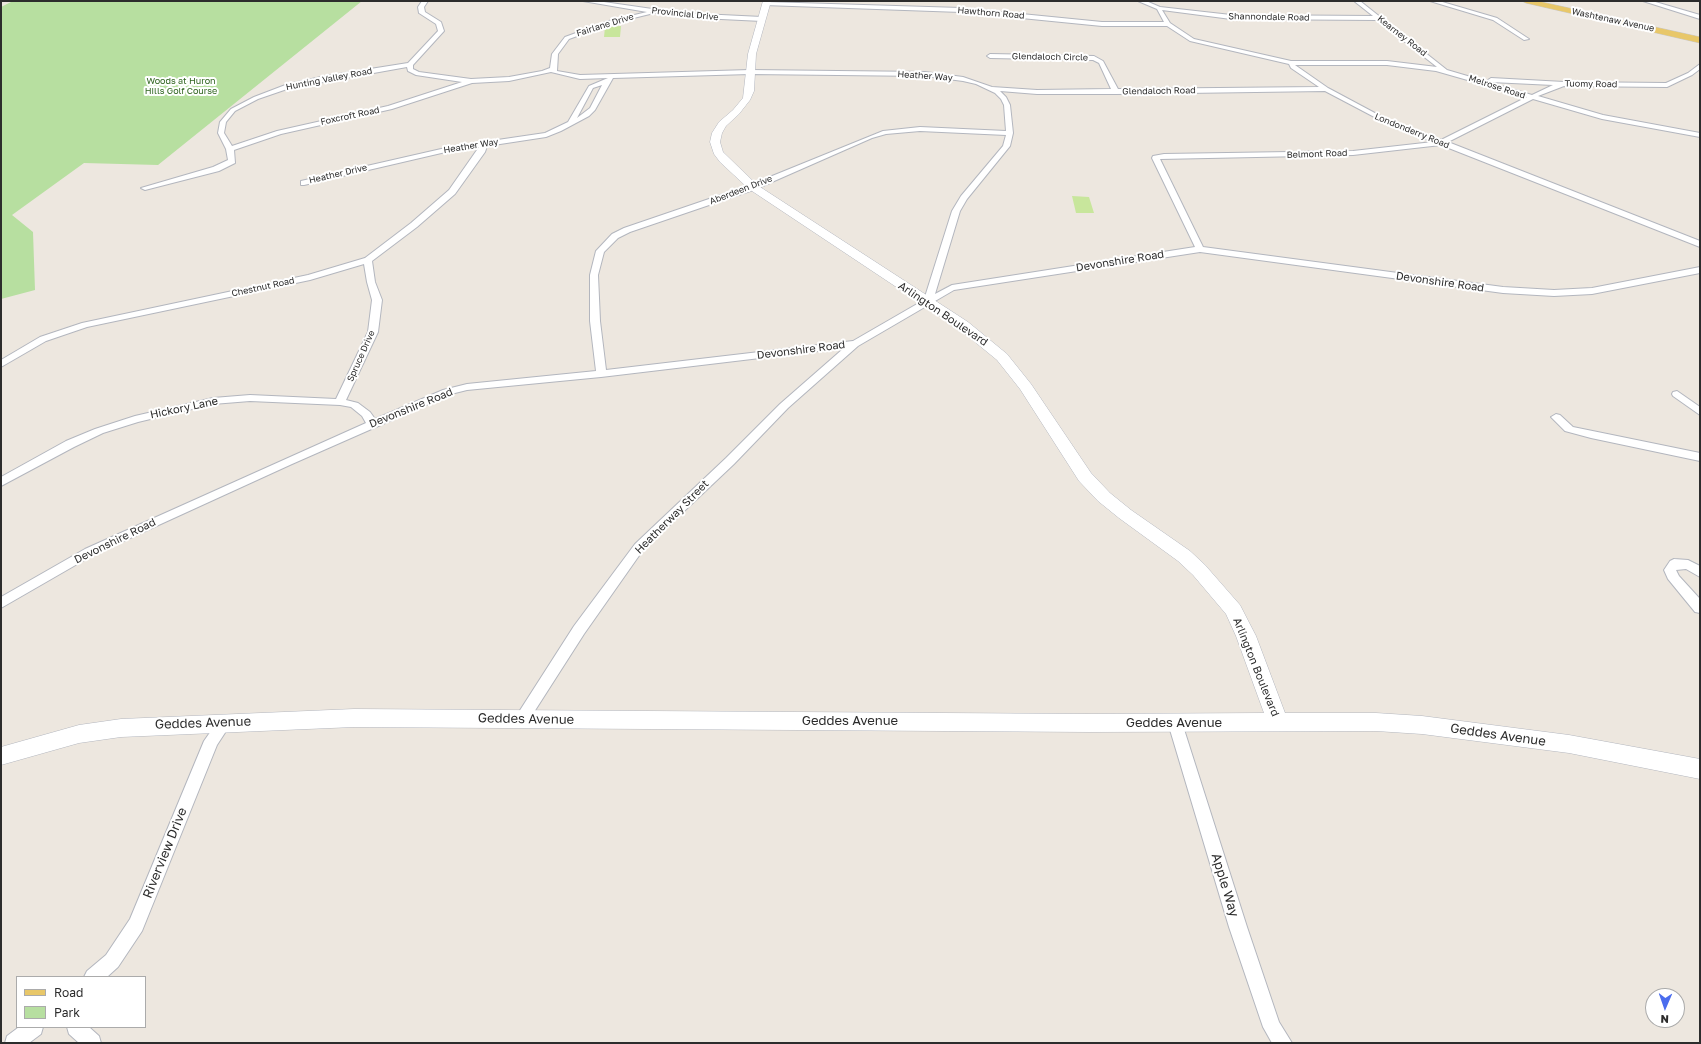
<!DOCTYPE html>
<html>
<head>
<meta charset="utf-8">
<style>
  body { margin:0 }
  #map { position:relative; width:1701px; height:1044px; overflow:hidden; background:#ede7df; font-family:"Golos Text",sans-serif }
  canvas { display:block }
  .frame { position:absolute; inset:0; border:2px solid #2c2c2c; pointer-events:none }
  .legend { position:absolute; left:16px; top:976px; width:130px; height:52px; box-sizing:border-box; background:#fff; border:1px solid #ababab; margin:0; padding:5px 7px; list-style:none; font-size:12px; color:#2c2c2c }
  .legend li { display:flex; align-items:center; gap:8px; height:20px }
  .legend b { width:20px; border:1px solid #ababab }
  .north { position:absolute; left:1645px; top:988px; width:40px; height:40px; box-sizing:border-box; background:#fff; border:1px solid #ababab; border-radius:50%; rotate:182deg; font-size:11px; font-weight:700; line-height:16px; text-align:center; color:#2c2c2c }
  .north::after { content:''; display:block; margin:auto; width:14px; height:18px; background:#4b6dee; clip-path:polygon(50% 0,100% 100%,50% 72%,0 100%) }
</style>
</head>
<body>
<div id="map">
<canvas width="1701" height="1044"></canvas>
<div class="frame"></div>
<ul class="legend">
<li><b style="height:5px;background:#e8c769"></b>Road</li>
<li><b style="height:11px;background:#b7dfa0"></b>Park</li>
</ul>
<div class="north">N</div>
</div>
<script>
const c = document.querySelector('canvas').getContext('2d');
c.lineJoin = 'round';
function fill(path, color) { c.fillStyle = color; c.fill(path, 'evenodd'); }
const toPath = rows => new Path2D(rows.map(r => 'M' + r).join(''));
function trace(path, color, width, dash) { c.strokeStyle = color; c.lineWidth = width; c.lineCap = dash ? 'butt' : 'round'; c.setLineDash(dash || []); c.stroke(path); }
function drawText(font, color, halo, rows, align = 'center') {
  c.font = font + ' "Golos Text",sans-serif'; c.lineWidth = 4; c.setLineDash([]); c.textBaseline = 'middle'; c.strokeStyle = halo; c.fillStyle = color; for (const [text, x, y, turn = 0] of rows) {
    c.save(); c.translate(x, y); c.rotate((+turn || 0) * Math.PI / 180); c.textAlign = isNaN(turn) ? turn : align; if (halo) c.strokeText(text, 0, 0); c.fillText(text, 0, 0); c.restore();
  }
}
fill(toPath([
  [13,1,362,1,158,165,84,163,12,215,33,232,35,290,1,299,1,7]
]), '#b7dfa0');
fill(toPath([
  [621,26,620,37,604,37,605,27],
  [1072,196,1089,197,1094,213,1076,213]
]), '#c8e69c');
const street = toPath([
  [422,1,428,1,424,7,425,12,441,22,444,31,413,65,413,69,419,72,471,79,509,77,542,71,550,68,552,54,565,37,609,21,647,12,583,1,597,1,680,13,762,17,765,19,762,21,680,17,650,12,650,14,613,23,569,39,558,54,557,71,580,75,750,70,925,72,963,77,992,87,1037,90,1111,89,1099,63,1093,60,990,58,987,56,990,54,1094,56,1103,61,1118,89,1319,87,1291,68,1289,64,1190,41,1167,26,1102,26,961,12,764,5,766,2,961,8,1102,22,1164,22,1157,9,1138,1,1146,1,1160,7,1231,15,1373,16,1354,1,1360,1,1447,70,1532,95,1553,85,1491,82,1488,80,1491,78,1564,82,1666,83,1688,73,1700,64,1700,69,1692,75,1667,87,1564,86,1538,96,1603,115,1700,133,1700,137,1602,119,1533,99,1448,142,1700,241,1700,247,1441,145,1353,155,1160,159,1203,247,1503,287,1554,290,1592,288,1700,267,1700,273,1592,294,1554,296,1503,293,1200,252,954,290,858,346,788,408,734,464,643,550,584,634,527,723,522,725,517,723,515,719,517,715,574,626,635,544,726,458,780,404,844,348,601,377,467,390,451,394,292,464,93,555,1,608,1,597,85,549,366,423,362,416,351,407,340,405,250,401,213,404,138,422,103,433,74,447,1,486,1,477,66,441,95,429,135,416,213,398,250,395,336,399,368,332,372,300,367,282,364,264,310,280,87,327,46,341,1,367,1,360,40,337,82,323,308,275,365,258,411,223,449,190,479,147,450,151,304,185,301,185,301,181,450,147,545,133,568,122,589,86,608,78,580,79,551,72,509,81,472,83,392,109,281,134,234,150,235,163,219,171,145,190,141,188,213,167,228,160,226,149,218,133,220,122,231,109,254,97,288,84,326,76,408,63,438,31,436,24,419,13,418,7,422,1],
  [1162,10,1231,19,1377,20,1437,67,1387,61,1291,61,1194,39,1170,23,1162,10],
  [1295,65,1387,65,1436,71,1527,97,1441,140,1386,119,1328,88,1295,65],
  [407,67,408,71,416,75,462,82,388,106,277,131,232,146,224,133,226,122,235,111,258,99,290,88,407,67],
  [750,74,925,76,963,81,976,84,995,93,1001,99,1004,105,1006,131,920,127,883,131,750,185,624,228,612,234,596,251,590,275,590,321,596,371,467,384,443,390,375,419,370,412,358,403,346,400,378,332,382,300,375,282,372,261,417,227,455,194,485,152,487,146,546,137,561,131,589,116,595,110,613,78,750,74],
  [602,85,590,108,577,118,593,88,602,85],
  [1000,91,1037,94,1116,94,1325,91,1382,121,1433,142,1353,151,1164,154,1153,156,1152,158,1195,247,952,285,935,294,960,211,967,199,1010,146,1013,133,1010,105,1006,97,1000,91],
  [920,131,1006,135,1003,146,961,196,952,211,924,300,853,341,606,370,600,321,598,275,604,252,618,238,630,232,756,189,872,138,886,134,920,131],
  [1430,1,1439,1,1497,18,1529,39,1524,40,1493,20,1430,1],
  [1643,1,1652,1,1700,15,1700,19,1643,1],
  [1677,391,1700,407,1700,415,1673,396,1672,394,1673,392,1677,391],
  [1556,414,1560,415,1573,427,1700,453,1700,461,1591,438,1565,431,1551,417,1556,414],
  [1674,559,1688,560,1700,566,1700,577,1686,569,1676,570,1679,576,1700,599,1700,613,1695,612,1668,579,1664,570,1670,561,1674,559],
  [225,716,230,718,232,722,217,745,142,931,118,967,107,977,84,977,87,971,106,955,130,919,204,741,220,718,225,716],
  [1175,717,1180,719,1182,723,1247,927,1279,1022,1292,1043,1272,1043,1263,1027,1229,927,1168,723,1170,719,1175,717],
  [19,1027,43,1027,41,1034,29,1043,5,1043,7,1036,19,1027],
  [67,1027,89,1027,99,1036,101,1043,79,1043,69,1034,67,1027]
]);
const secondary = toPath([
  [763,1,771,1,756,54,754,91,750,100,739,114,726,126,722,133,720,142,723,152,757,185,968,322,1007,354,1031,384,1091,473,1110,493,1131,510,1190,551,1205,565,1240,605,1256,636,1285,713,1376,713,1422,716,1569,735,1700,759,1700,779,1569,753,1422,734,1376,731,1090,732,354,727,121,737,79,743,1,765,1,747,79,725,121,719,354,709,1090,714,1264,713,1236,636,1226,614,1193,575,1178,561,1119,518,1098,501,1079,481,1020,389,997,360,958,328,749,189,720,162,714,154,710,142,712,133,719,122,733,110,743,98,748,54,763,1]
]);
const primary = toPath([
  [1522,1,1537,1,1700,37,1700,43,1526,3,1522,1]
]);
trace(street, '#b3b6be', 2);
trace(secondary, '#b3b6be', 1);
trace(primary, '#c8c8c8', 1);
fill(street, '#fff');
fill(secondary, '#fff');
fill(primary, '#e8c769');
drawText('9px', '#2c2c2c', '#fff', [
  ["Hawthorn Road",991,13,5],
  ["Provincial Drive",685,14,6],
  ["Shannondale Road",1269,17,1],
  ["Washtenaw Avenue",1613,20,12],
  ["Fairlane Drive",605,25,-17],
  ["Kearney Road",1402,36,38],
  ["Glendaloch Circle",1050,57,1],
  ["Heather Way",925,76,4],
  ["Hunting Valley Road",329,79,-11],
  ["Tuomy Road",1591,84,1],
  ["Melrose Road",1497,87,18],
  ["Glendaloch Road",1159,91,-1],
  ["Foxcroft Road",350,116,-12],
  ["Londonderry Road",1412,131,22],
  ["Heather Way",471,146,-9],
  ["Belmont Road",1317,154,-2],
  ["Heather Drive",338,174,-13],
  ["Aberdeen Drive",741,190,-21],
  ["Chestnut Road",263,287,-12],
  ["Spruce Drive",361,356,-66]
]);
drawText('9px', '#306520', '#fff', [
  ["Woods at Huron",181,81],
  ["Hills Golf Course",181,91]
]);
drawText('11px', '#2c2c2c', '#fff', [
  ["Devonshire Road",1120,261,-9],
  ["Devonshire Road",1440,282,8],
  ["Arlington Boulevard",943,314,34],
  ["Devonshire Road",801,350,-7],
  ["Hickory Lane",184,408,-12],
  ["Devonshire Road",411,408,-22],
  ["Heatherway Street",672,517,-45],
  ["Devonshire Road",115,541,-26],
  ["Arlington Boulevard",1256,667,68]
]);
drawText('13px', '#2c2c2c', '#fff', [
  ["Geddes Avenue",526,719,1],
  ["Geddes Avenue",850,721],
  ["Geddes Avenue",203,723,-2],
  ["Geddes Avenue",1174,723],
  ["Geddes Avenue",1498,735,8],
  ["Riverview Drive",165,853,-68],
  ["Apple Way",1225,885,73]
]);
</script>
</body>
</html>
